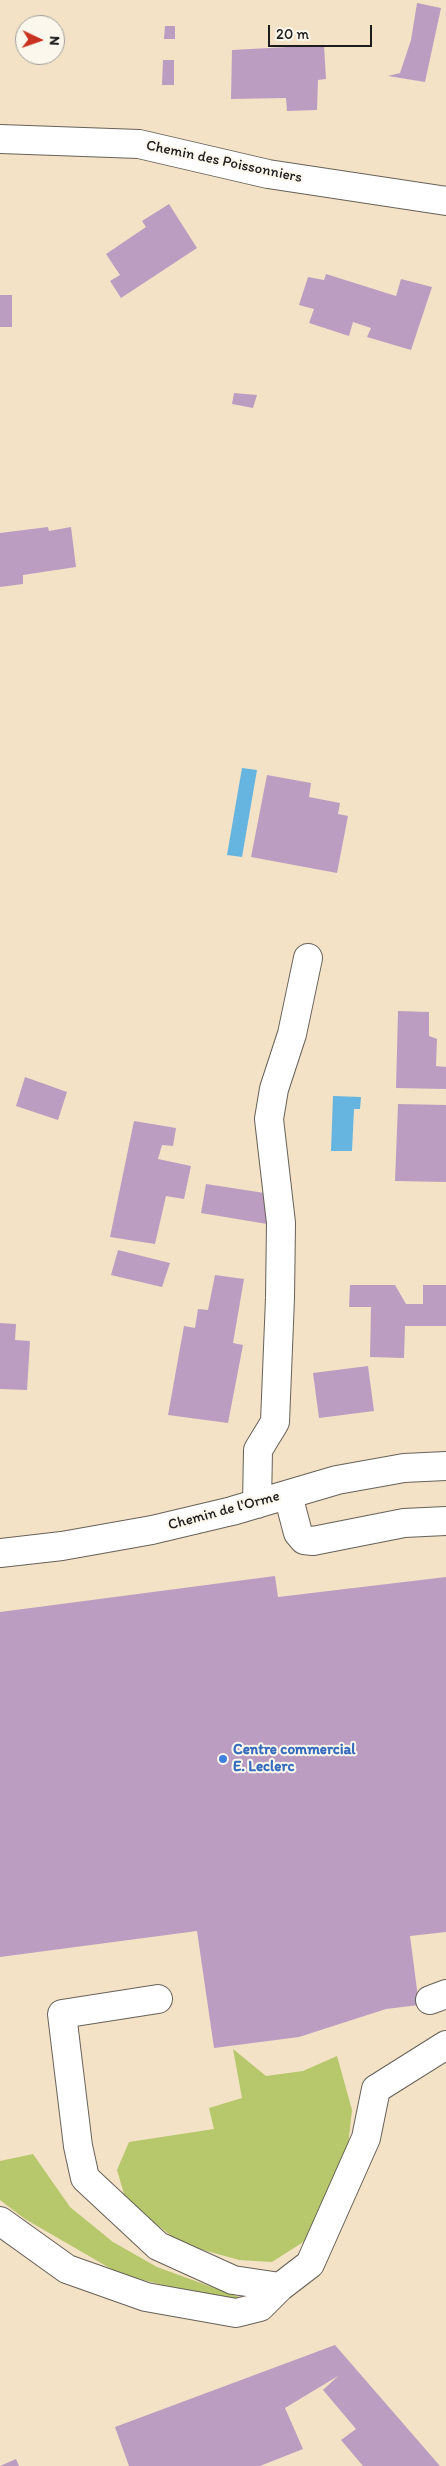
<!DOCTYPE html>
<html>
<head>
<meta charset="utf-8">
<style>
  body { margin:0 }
  #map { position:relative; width:446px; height:2466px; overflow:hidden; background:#f3e2c6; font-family:Itim,sans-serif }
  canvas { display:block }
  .north { position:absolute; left:15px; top:15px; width:50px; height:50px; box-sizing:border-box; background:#fbf7ec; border:1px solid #a29f99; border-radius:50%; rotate:93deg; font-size:14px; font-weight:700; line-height:20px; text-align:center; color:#1c1c1c }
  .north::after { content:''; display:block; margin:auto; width:18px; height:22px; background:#c8321e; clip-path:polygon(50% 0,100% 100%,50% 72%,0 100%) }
  .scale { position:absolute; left:268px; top:25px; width:104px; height:22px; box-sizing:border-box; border:2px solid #1c1c1c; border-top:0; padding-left:6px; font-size:15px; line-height:18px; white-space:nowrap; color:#1c1c1c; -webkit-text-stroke:4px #fbf7ec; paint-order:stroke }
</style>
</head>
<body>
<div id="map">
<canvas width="446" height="2466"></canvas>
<div class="north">N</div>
<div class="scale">20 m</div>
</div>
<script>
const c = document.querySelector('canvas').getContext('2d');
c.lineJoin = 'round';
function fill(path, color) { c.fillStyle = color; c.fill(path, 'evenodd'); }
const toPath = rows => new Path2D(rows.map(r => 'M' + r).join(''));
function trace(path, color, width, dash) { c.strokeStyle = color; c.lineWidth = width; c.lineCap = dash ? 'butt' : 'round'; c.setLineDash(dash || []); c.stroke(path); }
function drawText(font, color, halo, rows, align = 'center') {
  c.font = font + ' Itim,sans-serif'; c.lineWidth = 4; c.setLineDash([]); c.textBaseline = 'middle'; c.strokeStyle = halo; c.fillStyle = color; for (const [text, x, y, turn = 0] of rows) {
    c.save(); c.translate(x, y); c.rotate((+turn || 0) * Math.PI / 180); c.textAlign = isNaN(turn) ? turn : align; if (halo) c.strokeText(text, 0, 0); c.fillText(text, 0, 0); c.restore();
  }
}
fill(toPath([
  [233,2049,266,2076,303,2071,337,2056,352,2110,348,2146,311,2237,272,2262,239,2260,182,2244,126,2201,117,2170,129,2142,214,2129,209,2108,242,2098],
  [33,2154,70,2207,113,2242,157,2267,250,2301,198,2294,120,2274,25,2219,0,2200,0,2161]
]), '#b6c86b');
fill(toPath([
  [242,768,257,770,242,857,227,855],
  [333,1096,361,1097,360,1109,354,1109,352,1151,331,1151]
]), '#66b4e0');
fill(toPath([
  [417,3,441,8,425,82,388,76,400,73,411,40],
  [165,26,175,26,175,39,164,39],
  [324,45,326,79,318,80,317,110,287,111,286,98,231,99,232,50],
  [163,60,174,60,174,85,162,85],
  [169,204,197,248,121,298,110,281,120,275,106,254,146,227,142,221],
  [326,274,396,296,401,279,432,287,411,350,367,337,371,328,353,322,349,336,309,323,314,309,299,305,308,277,324,280],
  [0,295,12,295,12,327,0,327],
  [234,393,257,395,253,408,232,404],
  [48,527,49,531,71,527,76,567,23,575,23,584,0,587,0,533],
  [267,775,311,783,309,797,340,803,338,814,348,816,337,873,251,857],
  [398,1011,429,1012,429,1036,437,1039,436,1066,446,1067,446,1089,396,1088],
  [25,1077,67,1092,58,1120,16,1106],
  [398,1104,446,1105,446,1182,395,1181],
  [134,1121,176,1128,173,1146,162,1145,158,1159,191,1166,184,1199,166,1196,155,1244,110,1237],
  [206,1184,271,1194,267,1224,201,1213],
  [118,1250,170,1263,162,1287,111,1275],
  [215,1275,244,1279,233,1343,243,1345,228,1423,168,1415,184,1326,195,1328,198,1309,208,1310],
  [350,1285,395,1285,406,1304,423,1304,423,1285,446,1285,446,1326,405,1326,404,1358,370,1357,371,1307,349,1307],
  [0,1323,16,1324,15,1340,30,1341,27,1390,0,1389],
  [368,1366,374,1411,319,1418,313,1373],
  [275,1576,278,1597,446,1577,446,1932,410,1936,419,2005,386,2009,299,2037,214,2048,197,1931,0,1957,0,1612],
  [335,2345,440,2466,363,2466,341,2440,356,2429,323,2390,338,2376,285,2408,303,2449,260,2466,129,2466,115,2427],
  [16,2459,19,2466,0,2466]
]), '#bc9dc2');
const minor = toPath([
  [0,139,139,144,268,174,446,201],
  [288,1495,298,1533,304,1540,313,1541,404,1523,446,1521],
  [257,1504,258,1450,275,1422,280,1298,281,1223,269,1119,274,1089,292,1034,308,958],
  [0,1553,62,1546,152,1530,232,1511,337,1480,404,1468,446,1466],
  [158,1999,62,2014,78,2146,85,2178,158,2246,233,2280,280,2287,310,2264,366,2138,376,2089,446,2045],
  [430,2000,446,1994],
  [0,2221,67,2269,146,2297,236,2313,260,2307,280,2287]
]);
trace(minor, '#676158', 30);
trace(minor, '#fff', 28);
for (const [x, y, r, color] of [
  [223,1759,5,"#3f7fe0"]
]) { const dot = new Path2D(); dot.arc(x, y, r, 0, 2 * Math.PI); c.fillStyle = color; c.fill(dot); trace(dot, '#fbf7ec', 2); }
drawText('15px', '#1c1c1c', '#fbf7ec', [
  ["Chemin des Poissonniers",224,162,12],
  ["Chemin de l'Orme",224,1511,-15]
]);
drawText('bold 15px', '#366cbe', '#fbf7ec', [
  ["Centre commercial",233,1750],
  ["E. Leclerc",233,1767]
], 'left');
</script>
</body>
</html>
